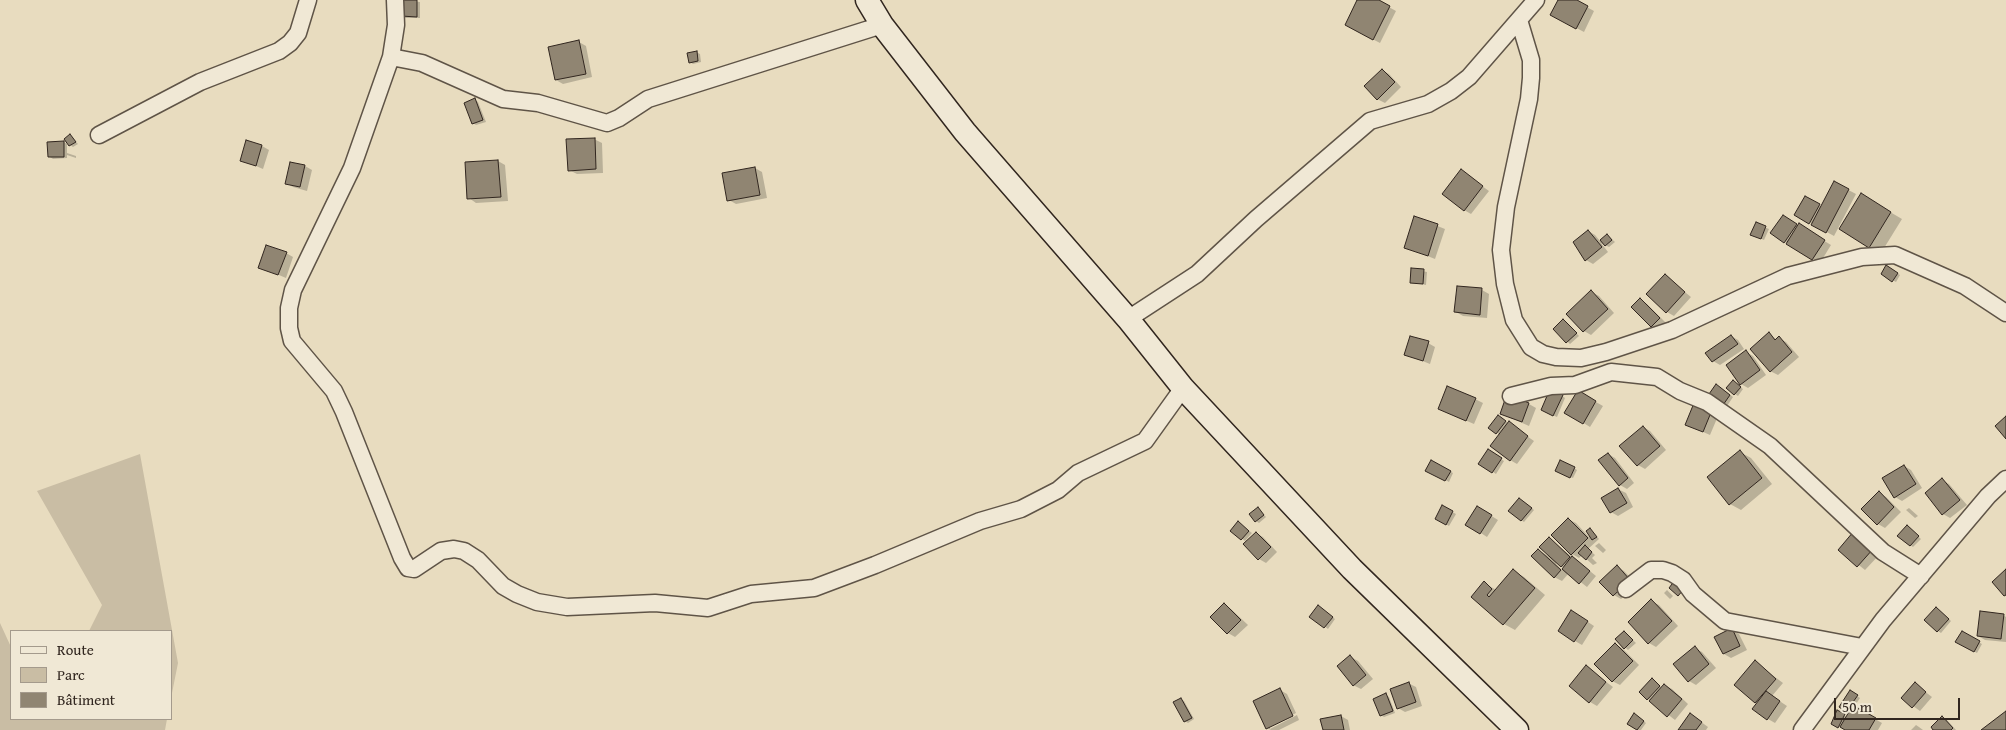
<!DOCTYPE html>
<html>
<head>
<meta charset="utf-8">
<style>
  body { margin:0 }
  #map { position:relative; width:2006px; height:730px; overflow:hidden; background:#e8dcbf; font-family:"Gentium Book Plus",serif }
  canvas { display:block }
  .legend { position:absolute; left:10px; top:630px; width:162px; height:90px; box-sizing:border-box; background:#f0e8d5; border:1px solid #a49a8c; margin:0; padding:6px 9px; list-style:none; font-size:15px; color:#31261f }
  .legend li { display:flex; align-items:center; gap:10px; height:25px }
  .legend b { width:25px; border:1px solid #a49a8c }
  .scale { position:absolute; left:1834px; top:698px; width:126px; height:22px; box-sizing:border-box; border:2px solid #31261f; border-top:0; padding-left:6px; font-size:15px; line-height:18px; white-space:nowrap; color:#31261f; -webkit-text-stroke:4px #f0e8d5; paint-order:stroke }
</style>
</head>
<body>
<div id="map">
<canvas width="2006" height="730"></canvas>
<ul class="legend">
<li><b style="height:6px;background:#f0e8d5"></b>Route</li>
<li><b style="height:14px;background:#c9bda4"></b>Parc</li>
<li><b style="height:14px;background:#908572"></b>Bâtiment</li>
</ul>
<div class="scale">50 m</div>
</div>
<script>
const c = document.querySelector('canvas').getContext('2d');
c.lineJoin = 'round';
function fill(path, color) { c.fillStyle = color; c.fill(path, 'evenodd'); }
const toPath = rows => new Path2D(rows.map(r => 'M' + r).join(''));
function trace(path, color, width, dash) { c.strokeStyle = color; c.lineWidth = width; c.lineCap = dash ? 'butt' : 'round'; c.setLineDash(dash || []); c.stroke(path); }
fill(toPath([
  [140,454,178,663,171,698,171,631,89,631,102,605,37,491],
  [0,623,11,647,11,719,167,719,165,730,0,730]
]), '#c9bda4');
fill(toPath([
  [402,0,420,2,420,18,405,18,402,16],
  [1359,0,1376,0,1396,11,1380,43,1353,29],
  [1559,0,1574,0,1594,11,1584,32,1552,15],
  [579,42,586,46,592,77,563,84,556,80],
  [696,52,700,54,701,62,693,64,690,62],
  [1382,70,1389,74,1401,87,1385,103,1377,99],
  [475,100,478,102,486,122,476,125,473,123],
  [70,136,78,144,73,147,70,145],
  [594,139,602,143,603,173,577,174,569,170],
  [64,142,67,144,67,153,76,156,76,158,67,155,67,158,53,159,50,157],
  [262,146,269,150,263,169,242,160],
  [498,161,505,165,508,201,476,203,469,198,466,163],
  [291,163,305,166,312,170,307,191,293,187,286,183],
  [755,168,762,172,767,198,736,204,729,200],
  [1461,171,1489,191,1471,214,1464,210],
  [1835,183,1856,194,1834,236,1796,215,1805,198,1822,207],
  [1861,195,1902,219,1881,253,1841,228],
  [1783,216,1831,245,1820,263,1785,242],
  [1415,217,1445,229,1435,259,1405,247],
  [1756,224,1769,229,1764,240,1755,236],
  [1588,231,1595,235,1600,241,1607,235,1615,242,1609,247,1601,243,1608,252,1593,264,1586,260,1575,243],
  [286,253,293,257,286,278,260,267],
  [1886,267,1900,275,1896,282,1882,274],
  [1412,269,1427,272,1426,285,1411,282],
  [1665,276,1691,297,1674,316,1667,312],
  [1482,290,1489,294,1487,318,1463,316,1456,312],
  [1591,292,1599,296,1614,313,1591,335,1584,331],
  [1640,299,1647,304,1666,323,1659,330,1651,326],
  [1564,320,1579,336,1570,344,1555,329],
  [1769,334,1777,340,1779,338,1786,342,1799,357,1778,375,1770,371],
  [1731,336,1738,340,1744,349,1720,365,1713,361],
  [1428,343,1435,347,1430,364,1405,354],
  [1746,352,1753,356,1766,375,1748,388,1741,384],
  [1736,384,1743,389,1738,396,1735,394],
  [1720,387,1733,397,1727,406,1724,404],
  [1578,392,1603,406,1590,427,1566,412],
  [1562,396,1565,398,1557,417,1546,412],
  [1475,399,1483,403,1474,424,1446,412],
  [1529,404,1536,408,1529,426,1502,414],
  [1695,405,1718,416,1710,435,1694,428],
  [1501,418,1534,441,1517,464,1510,460,1500,435,1490,428],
  [1643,427,1650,431,1666,450,1645,469,1638,465],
  [1488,451,1504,461,1496,474,1480,463],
  [1740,452,1751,458,1772,484,1741,510,1730,504],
  [1608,454,1615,458,1634,483,1627,489,1620,485],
  [1432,462,1453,473,1449,482,1427,470],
  [1904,466,1911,470,1922,488,1902,501,1895,497],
  [1574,468,1577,470,1573,478,1559,472],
  [1942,480,1949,484,1967,505,1950,518,1943,514,1926,494],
  [1618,489,1626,493,1633,507,1618,516,1611,512],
  [1879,493,1886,497,1901,512,1885,528,1878,524],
  [1523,501,1534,510,1524,522,1521,520],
  [1443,507,1456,514,1449,526,1436,518],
  [1477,507,1498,520,1487,537,1467,524],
  [1909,508,1918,516,1915,518,1906,510],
  [1258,509,1266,517,1259,523,1256,521],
  [1568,519,1576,523,1589,537,1590,529,1599,539,1588,549,1595,555,1592,558,1597,563,1593,565,1582,555,1579,558,1572,554],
  [1241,525,1252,533,1245,541,1232,531],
  [1910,529,1921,539,1913,547,1910,545],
  [1256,533,1263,537,1277,552,1266,563,1259,559],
  [1855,533,1880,554,1865,570,1840,550],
  [1549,538,1596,576,1587,587,1569,573,1562,581,1554,577,1538,550,1550,557],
  [1556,563,1564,568,1562,570,1556,564],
  [1599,543,1606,550,1603,553,1595,546],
  [1617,567,1624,571,1637,584,1621,599,1614,595],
  [1513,571,1524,577,1545,595,1515,630,1504,624,1473,597,1485,583,1496,590],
  [1667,590,1673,596,1670,599,1664,593],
  [1651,601,1659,605,1678,626,1656,647,1649,643],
  [1224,604,1231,609,1248,625,1235,637,1228,633,1212,617],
  [1937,608,1951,621,1941,633,1938,631],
  [1322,609,1335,619,1328,629,1311,616],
  [2003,615,2006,617,2006,642,1985,640,1978,636],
  [1579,616,1594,626,1582,645,1575,641],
  [1732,630,1739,634,1747,650,1731,658,1724,654],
  [1624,632,1636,643,1628,650,1617,639],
  [1962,633,1982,644,1977,653,1957,642],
  [1615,644,1622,648,1639,665,1620,685,1612,681],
  [1695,648,1702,652,1716,668,1696,685,1689,681],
  [1351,657,1358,661,1373,679,1361,689,1353,685],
  [1755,662,1783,683,1772,696,1787,706,1775,723,1768,719,1755,702],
  [1586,667,1613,687,1597,706,1590,702],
  [1652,680,1662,688,1665,685,1672,689,1688,704,1675,720,1648,699],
  [1408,683,1416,687,1422,706,1405,712,1398,708],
  [1915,684,1932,697,1920,711,1902,698],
  [1280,690,1287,694,1296,713,1270,726,1270,729,1297,715,1299,720,1279,730,1271,730,1267,728],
  [1850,692,1860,698,1854,707,1882,723,1878,730,1847,730,1832,724,1838,712,1847,717,1850,713,1840,707],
  [1386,695,1389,697,1395,713,1384,717,1381,715],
  [1181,699,1184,701,1194,719,1188,723,1185,721],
  [1341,716,1348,720,1350,730,1324,730],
  [1638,717,1646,723,1641,730,1637,730,1628,724],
  [1943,717,1946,719,1956,730,1935,730],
  [1697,719,1708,727,1706,730,1680,730],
  [1916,725,1919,727,1923,730,1911,730]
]), '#0003');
const building = toPath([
  [401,0,417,0,417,17,401,16,401,0],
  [1357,0,1379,0,1390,6,1373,40,1345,25,1357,0],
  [1558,0,1577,0,1588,6,1576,29,1550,15,1558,0],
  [579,40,586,74,555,80,548,47,579,40],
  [697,51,698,61,689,63,687,53,697,51],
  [1382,69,1395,82,1377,100,1364,86,1382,69],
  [475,98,483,120,472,124,464,103,475,98],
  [70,134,76,142,69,146,64,139,70,134],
  [595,138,596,169,568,171,566,139,595,138],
  [246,140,262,145,256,166,240,161,246,140],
  [64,141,64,157,48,157,47,142,64,141],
  [498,160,501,197,467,199,465,162,498,160],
  [290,162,305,165,300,187,285,184,290,162],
  [755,167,760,195,727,201,722,173,755,167],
  [1461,169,1483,186,1464,211,1442,194,1461,169],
  [1834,181,1849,189,1826,233,1811,225,1834,181],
  [1861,193,1891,212,1869,248,1839,229,1861,193],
  [1805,196,1820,204,1809,224,1794,215,1805,196],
  [1783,215,1797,224,1784,243,1770,233,1783,215],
  [1414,216,1438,224,1428,256,1404,248,1414,216],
  [1756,222,1766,226,1761,239,1750,235,1756,222],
  [1799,223,1825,240,1812,260,1786,244,1799,223],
  [1588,230,1602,247,1585,261,1573,242,1588,230],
  [1607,234,1612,240,1605,246,1600,240,1607,234],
  [266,245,287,252,278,275,258,268,266,245],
  [1886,265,1898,273,1892,282,1881,274,1886,265],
  [1411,268,1424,269,1423,284,1410,283,1411,268],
  [1665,274,1685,292,1666,313,1646,294,1665,274],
  [1457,286,1482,288,1480,315,1454,312,1457,286],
  [1591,290,1608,309,1583,332,1566,314,1591,290],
  [1640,298,1660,318,1651,327,1631,307,1640,298],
  [1563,319,1577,333,1566,343,1553,329,1563,319],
  [1769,332,1775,340,1779,336,1792,352,1770,372,1750,349,1769,332],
  [1731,335,1738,344,1712,362,1705,353,1731,335],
  [1410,336,1429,341,1423,361,1404,355,1410,336],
  [1746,350,1760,370,1740,385,1726,365,1746,350],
  [1733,380,1741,387,1734,395,1726,388,1733,380],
  [1716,384,1730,395,1723,405,1709,394,1716,384],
  [1447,386,1476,398,1466,421,1438,409,1447,386],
  [1550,389,1563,395,1553,416,1541,410,1550,389],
  [1578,390,1596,401,1583,424,1564,413,1578,390],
  [1507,394,1529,403,1522,422,1500,414,1507,394],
  [1694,403,1712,410,1703,432,1685,425,1694,403],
  [1498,415,1506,421,1496,434,1488,428,1498,415],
  [2006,416,2006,439,1995,426,2006,416],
  [1509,421,1528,436,1510,461,1490,446,1509,421],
  [1643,426,1660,446,1637,466,1619,446,1643,426],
  [1488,449,1502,458,1492,473,1478,464,1488,449],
  [1740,450,1762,478,1729,505,1707,477,1740,450],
  [1608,453,1628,478,1619,486,1598,460,1608,453],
  [1431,460,1451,471,1445,481,1425,471,1431,460],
  [1560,460,1575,467,1570,478,1555,471,1560,460],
  [1904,465,1916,484,1894,498,1882,478,1904,465],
  [1942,478,1960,500,1942,515,1925,493,1942,478],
  [1618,488,1627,503,1610,513,1601,498,1618,488],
  [1879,491,1894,507,1877,525,1861,509,1879,491],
  [1519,498,1532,508,1521,521,1508,511,1519,498],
  [1442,505,1453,511,1446,525,1435,519,1442,505],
  [1477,506,1492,515,1480,534,1465,525,1477,506],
  [1258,507,1264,515,1255,522,1249,514,1258,507],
  [1568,518,1588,538,1571,555,1551,535,1568,518],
  [1238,521,1249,531,1241,540,1230,531,1238,521],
  [1907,525,1919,536,1910,546,1897,536,1907,525],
  [1590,528,1597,537,1592,540,1586,531,1590,528],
  [1854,531,1873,549,1857,567,1838,550,1854,531],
  [1256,532,1271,547,1258,560,1243,544,1256,532],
  [1549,537,1570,557,1561,567,1539,547,1549,537],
  [1585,545,1592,552,1586,560,1578,553,1585,545],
  [1538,549,1561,570,1554,578,1531,556,1538,549],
  [1572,556,1590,571,1579,584,1562,569,1572,556],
  [1617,565,1630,580,1613,596,1599,582,1617,565],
  [1513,569,1535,588,1503,625,1471,597,1484,581,1492,589,1487,595,1489,597,1513,569],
  [2006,569,2006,595,2004,596,1992,582,2006,569],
  [1675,580,1684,589,1678,596,1669,588,1675,580],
  [1651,599,1672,621,1648,644,1628,622,1651,599],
  [1224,603,1241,620,1227,634,1210,617,1224,603],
  [1318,605,1333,617,1324,628,1309,617,1318,605],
  [1936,607,1949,619,1937,632,1924,620,1936,607],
  [1571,610,1588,621,1574,642,1558,631,1571,610],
  [1980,611,2004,614,2001,639,1977,636,1980,611],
  [1732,628,1740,646,1723,654,1714,637,1732,628],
  [1624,631,1633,640,1624,649,1615,639,1624,631],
  [1962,631,1980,641,1974,652,1955,642,1962,631],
  [1615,643,1633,661,1612,682,1594,664,1615,643],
  [1695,646,1709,664,1688,682,1673,664,1695,646],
  [1350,655,1366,675,1353,686,1337,666,1350,655],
  [1755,660,1776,679,1755,703,1734,685,1755,660],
  [1586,665,1606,682,1589,703,1569,686,1586,665],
  [1652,678,1660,686,1647,700,1639,692,1652,678],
  [1409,682,1416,702,1397,709,1390,689,1409,682],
  [1915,682,1926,692,1912,708,1901,698,1915,682],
  [1664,684,1682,699,1667,717,1649,701,1664,684],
  [1280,688,1293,716,1266,729,1253,701,1280,688],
  [1850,690,1858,695,1846,712,1839,707,1850,690],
  [1766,691,1780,701,1767,720,1752,709,1766,691],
  [1386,693,1393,711,1380,716,1373,699,1386,693],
  [1181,698,1192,718,1184,722,1173,702,1181,698],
  [1853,705,1876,718,1869,730,1845,730,1840,727,1853,705],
  [1837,710,1845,714,1838,728,1831,724,1837,710],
  [2006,711,2006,730,1981,730,2006,711],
  [1634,713,1644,721,1637,730,1627,724,1634,713],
  [1690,713,1702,722,1696,730,1678,730,1690,713],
  [1341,715,1344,730,1323,730,1320,719,1341,715],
  [1942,716,1953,728,1951,730,1933,730,1931,727,1942,716]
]);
fill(building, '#908572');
trace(building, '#31261f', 1);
const street = toPath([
  [395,0,396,25,391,57,352,168,293,290,289,308,289,328,292,341,334,391,344,412,402,558,408,568,414,569,441,551,454,549,464,551,478,560,503,586,517,594,537,602,567,607,655,603,708,608,751,594,814,588,875,565,980,521,1021,509,1058,490,1078,473,1145,441,1183,388],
  [1519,20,1531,60,1531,78,1529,99,1506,207,1501,250,1505,284,1514,320,1531,347,1543,354,1556,357,1581,358,1606,352,1672,330,1788,276,1862,257,1895,255,1965,286,2006,313],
  [391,57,422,63,503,99,538,103,607,123,619,118,648,99,882,25],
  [99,135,200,82,279,51,290,43,298,33,308,0],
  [1128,319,1197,274,1256,219,1370,121,1428,104,1451,91,1469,77,1536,0],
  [1511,396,1551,386,1575,385,1611,372,1657,377,1680,391,1707,402,1770,446,1883,552,1921,576],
  [1626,589,1651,570,1663,570,1672,573,1683,580,1693,594,1725,621,1862,647],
  [1802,730,1883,620,1988,496,2006,479]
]);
const secondary = toPath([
  [867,0,882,25,965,132,1128,319,1183,388,1352,569,1517,730]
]);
trace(street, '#5f5447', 19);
trace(secondary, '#31261f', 25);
trace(street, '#f0e8d5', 16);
trace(secondary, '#f0e8d5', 22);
</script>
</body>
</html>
